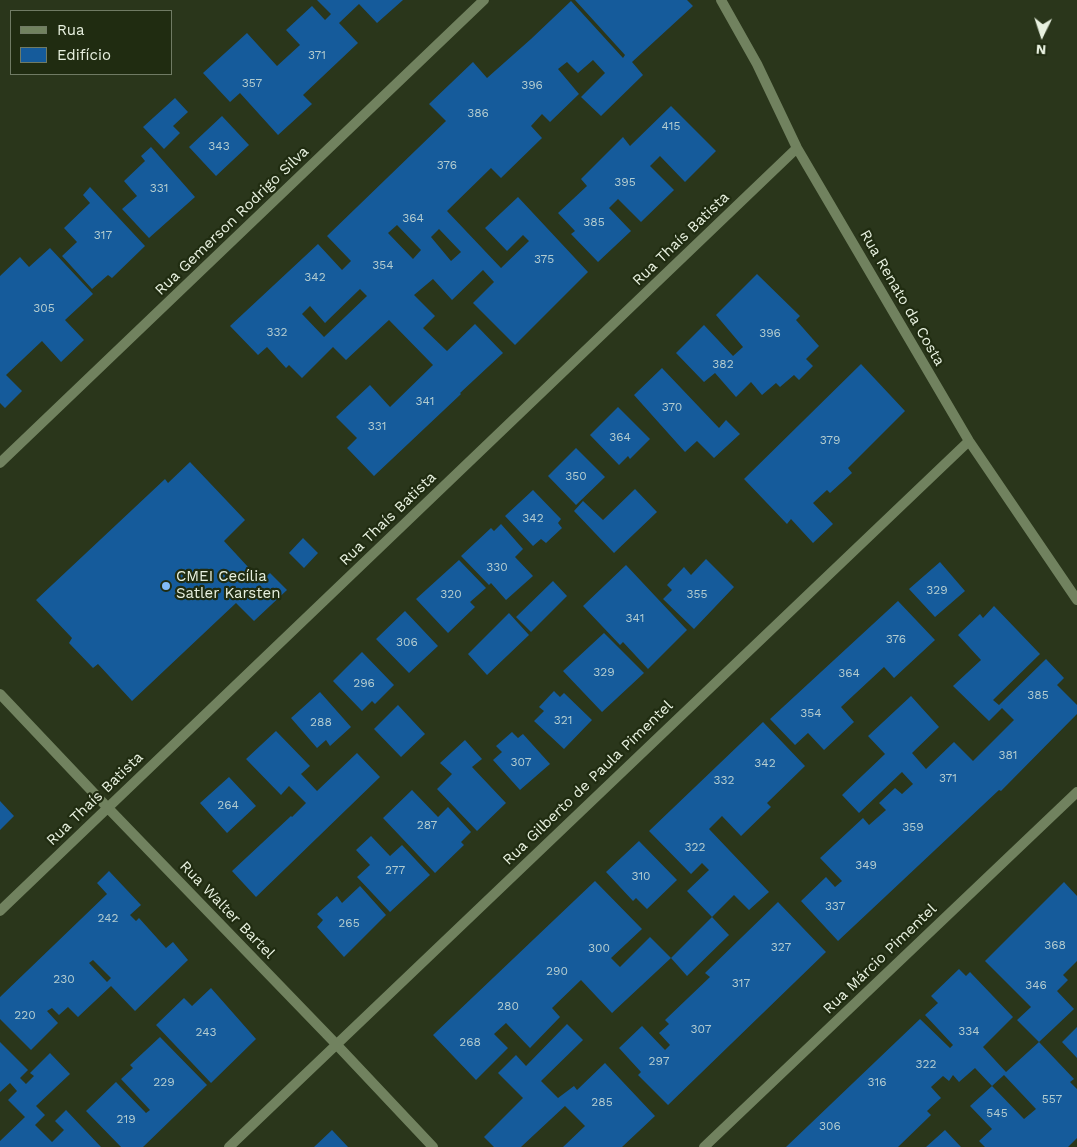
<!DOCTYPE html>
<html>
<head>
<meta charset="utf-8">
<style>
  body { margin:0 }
  #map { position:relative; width:1077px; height:1147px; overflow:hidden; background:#2a361b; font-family:"Work Sans",sans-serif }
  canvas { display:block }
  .legend { position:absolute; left:10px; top:10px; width:162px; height:65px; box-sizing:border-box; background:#202c11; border:1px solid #707b64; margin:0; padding:6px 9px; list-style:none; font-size:15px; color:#e8f1e0 }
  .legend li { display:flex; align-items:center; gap:10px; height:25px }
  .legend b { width:25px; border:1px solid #707b64 }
  .north { position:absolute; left:1017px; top:10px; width:50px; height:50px; -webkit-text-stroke:4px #202c11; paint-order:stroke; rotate:184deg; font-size:14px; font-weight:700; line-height:20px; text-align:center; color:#e8f1e0 }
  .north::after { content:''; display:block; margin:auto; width:18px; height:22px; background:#e8f1e0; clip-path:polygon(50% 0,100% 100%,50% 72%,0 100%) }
</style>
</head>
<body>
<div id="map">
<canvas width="1077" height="1147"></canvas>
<ul class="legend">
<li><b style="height:6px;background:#71825f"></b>Rua</li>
<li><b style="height:14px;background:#155b9b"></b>Edifício</li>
</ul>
<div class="north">N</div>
</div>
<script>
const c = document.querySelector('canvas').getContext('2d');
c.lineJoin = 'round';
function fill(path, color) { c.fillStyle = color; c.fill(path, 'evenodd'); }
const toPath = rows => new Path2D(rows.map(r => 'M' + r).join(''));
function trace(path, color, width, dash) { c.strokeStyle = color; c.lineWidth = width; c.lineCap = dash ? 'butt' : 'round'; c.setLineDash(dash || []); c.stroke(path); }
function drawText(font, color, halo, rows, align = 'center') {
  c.font = font + ' "Work Sans",sans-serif'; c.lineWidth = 4.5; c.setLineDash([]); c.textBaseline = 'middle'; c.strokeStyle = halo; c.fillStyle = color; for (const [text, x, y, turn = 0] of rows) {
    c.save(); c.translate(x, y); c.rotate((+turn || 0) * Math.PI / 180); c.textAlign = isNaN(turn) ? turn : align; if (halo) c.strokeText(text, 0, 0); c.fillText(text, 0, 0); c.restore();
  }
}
fill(toPath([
  [317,0,403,0,377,23,359,4,339,23,358,43,303,95,312,104,278,135,240,93,230,102,203,73,247,33,277,66,300,45,286,30,312,6,325,20,331,14],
  [575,0,687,0,693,6,632,62,643,75,601,116,581,97,605,73,593,60,578,73,567,62,558,69,579,94,550,122,542,114,531,126,542,138,501,178,491,168,447,211,501,268,529,241,523,235,507,251,485,228,518,197,588,272,515,345,473,303,494,282,483,270,452,300,433,279,414,295,435,316,423,328,447,351,475,324,503,353,460,393,461,394,374,476,347,448,357,438,336,417,370,385,390,407,433,365,389,320,346,360,333,347,302,378,289,365,286,368,267,347,258,355,230,326,318,244,342,270,351,261,327,236,446,121,429,104,473,62,487,78,531,39,571,1,623,58,625,55],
  [397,225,421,250,413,259,388,233],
  [439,229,461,252,451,261,431,237],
  [360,289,367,296,324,337,302,314,310,306,325,323],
  [175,98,188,112,173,126,180,133,164,149,143,127],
  [671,106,716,151,685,182,660,156,650,166,674,190,641,222,618,199,609,208,631,231,598,262,571,234,575,231,558,213,587,186,581,179,623,137,630,146],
  [222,116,249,145,216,176,189,147],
  [151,147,195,197,149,238,122,209,137,196,124,181,145,161,141,156],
  [90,187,145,246,112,278,108,275,92,289,62,256,77,242,64,228,90,203,83,195],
  [50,248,93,294,65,320,84,340,61,362,42,341,6,375,22,391,5,408,0,403,0,276,20,257,29,267],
  [757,274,800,316,796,320,819,346,806,359,813,366,799,380,794,375,780,387,776,383,762,395,751,382,736,397,715,373,704,382,676,353,704,325,733,356,743,347,716,315],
  [861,364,905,411,848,468,852,473,830,493,827,490,813,503,833,524,813,543,791,519,787,524,744,479],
  [662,368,719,428,726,420,740,434,714,458,697,441,685,452,634,395],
  [618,407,650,439,630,459,628,456,619,465,590,435],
  [576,448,605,477,576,505,548,476],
  [190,462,245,520,224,541,261,581,270,573,287,590,254,621,236,603,132,701,98,664,93,668,69,643,72,638,36,600,165,479,168,483],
  [635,489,657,512,614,553,574,511,583,501,603,520],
  [533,490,561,519,558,523,562,528,546,543,541,539,533,546,505,516],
  [501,524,523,549,515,557,533,576,506,600,491,583,489,585,461,556,491,528,494,531],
  [303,538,318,553,304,568,289,553],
  [706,559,734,587,694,629,663,599,672,590,667,585,684,567,691,575],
  [459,560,486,588,470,602,475,607,448,633,416,599],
  [940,562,965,591,935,617,909,589],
  [626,565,687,630,648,669,623,642,620,645,583,606],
  [553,581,567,596,531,632,516,617],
  [898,601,935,640,894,678,884,667,841,707,854,722,824,750,808,733,795,745,770,719],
  [994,606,1040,654,993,700,999,705,1046,659,1064,678,1057,685,1077,705,1077,714,1001,791,999,790,838,941,801,901,826,877,835,887,842,881,820,858,863,818,869,825,886,810,879,803,895,788,902,794,913,784,902,772,859,813,842,795,885,754,868,736,911,696,939,727,912,753,926,769,954,742,973,761,1014,720,1002,708,989,721,953,686,981,660,958,635,980,614,983,618],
  [405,611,438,646,409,673,376,639],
  [509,613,529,635,487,675,468,654],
  [604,633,644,673,602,712,563,671],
  [362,652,394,685,375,704,372,701,362,711,333,681],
  [554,691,560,697,564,693,592,720,564,749,534,721,544,711,539,707],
  [320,692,351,727,330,746,326,740,317,748,291,718],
  [398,705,425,734,401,757,374,729],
  [763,722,805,766,767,803,771,807,741,836,722,816,709,829,769,892,749,910,734,895,712,917,687,891,709,870,702,863,691,874,649,831],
  [276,731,310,766,301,774,317,791,357,753,380,777,256,897,232,871,291,816,292,817,306,803,289,786,281,795,246,759],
  [512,732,518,738,523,734,550,764,520,790,493,760,502,752,496,746],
  [465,740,482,759,472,767,506,803,477,831,437,789,452,774,440,763],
  [229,777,256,806,227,833,200,803],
  [412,790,438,817,448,807,471,832,461,842,464,845,435,873,383,818],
  [0,801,14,816,0,830],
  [371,836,390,856,402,845,430,875,390,912,357,877,370,865,356,850],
  [639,841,677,880,647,909,636,898,633,901,606,872],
  [109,871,141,905,130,915,136,921,139,918,166,948,173,942,188,960,135,1011,111,986,78,1017,68,1007,59,1015,52,1008,47,1011,58,1023,31,1050,0,1019,0,997,107,894,97,883],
  [93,960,111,978,107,982,89,963],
  [595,881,642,929,611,958,620,967,650,937,671,958,712,917,729,935,687,976,671,958,612,1013,581,980,552,1008,560,1017,530,1048,506,1023,494,1034,508,1048,476,1080,433,1035],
  [1064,882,1077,896,1077,961,1063,975,1068,980,1057,991,1074,1009,1039,1042,1017,1020,1031,1007,985,961],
  [360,886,386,915,344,957,317,927,323,920,317,914,337,896,342,903],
  [778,902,826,952,668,1105,638,1075,641,1072,619,1048,642,1026,665,1050,670,1045,659,1033,669,1024,665,1020,710,977,705,973],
  [959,969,966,976,970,972,1013,1017,983,1047,1006,1072,1039,1042,1074,1079,1070,1082,1077,1089,1077,1138,1068,1147,985,1147,979,1141,992,1129,970,1106,992,1086,1024,1119,1036,1109,1004,1075,992,1086,975,1068,959,1082,953,1075,949,1081,943,1076,931,1087,941,1098,927,1111,931,1115,898,1147,786,1147,920,1019,950,1048,953,1045,925,1015,938,1003,931,996],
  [211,988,256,1039,211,1083,156,1025,184,998,192,1006],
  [567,1024,583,1040,541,1081,558,1098,574,1086,577,1090,605,1063,655,1116,622,1147,563,1147,585,1126,565,1106,521,1147,494,1147,484,1137,523,1098,498,1073,516,1055,526,1066],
  [1077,1027,1077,1058,1062,1042],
  [160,1037,207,1085,143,1147,121,1147,86,1111,116,1082,146,1113,150,1110,121,1079,133,1068,130,1065],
  [0,1042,28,1070,20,1078,26,1084,34,1076,30,1073,50,1053,70,1074,36,1106,45,1115,35,1125,52,1142,64,1130,55,1121,66,1110,101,1147,0,1147,0,1141,25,1117,8,1100,17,1091,10,1083,0,1092],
  [332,1130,348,1147,314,1147],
  [945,1130,961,1147,926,1147]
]), '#155b9b');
trace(toPath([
  [721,0,757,64,797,148,969,441,1077,600],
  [0,463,484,0],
  [0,694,108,808,336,1044,433,1147],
  [0,911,797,148],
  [229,1147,969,441],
  [704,1147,1077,792]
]), '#71825f', 10);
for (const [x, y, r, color] of [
  [166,586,5,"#82bcfa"]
]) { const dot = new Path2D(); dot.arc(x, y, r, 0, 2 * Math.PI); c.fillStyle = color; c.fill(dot); trace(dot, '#202c11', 2); }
drawText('12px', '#b3cccf', null, [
  ["371",317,55],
  ["357",252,83],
  ["396",532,85],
  ["386",478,113],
  ["415",671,126],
  ["343",219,146],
  ["376",447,165],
  ["395",625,182],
  ["331",159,188],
  ["364",413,218],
  ["385",594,222],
  ["317",103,235],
  ["375",544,259],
  ["354",383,265],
  ["342",315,277],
  ["305",44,308],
  ["332",277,332],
  ["396",770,333],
  ["382",723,364],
  ["341",425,401],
  ["370",672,407],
  ["331",377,426],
  ["364",620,437],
  ["379",830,440],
  ["350",576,476],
  ["342",533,518],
  ["330",497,567],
  ["329",937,590],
  ["320",451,594],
  ["355",697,594],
  ["341",635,618],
  ["376",896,639],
  ["306",407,642],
  ["329",604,672],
  ["364",849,673],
  ["296",364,683],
  ["385",1038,695],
  ["354",811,713],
  ["321",563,720],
  ["288",321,722],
  ["381",1008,755],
  ["307",521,762],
  ["342",765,763],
  ["371",948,778],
  ["332",724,780],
  ["264",228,805],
  ["287",427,825],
  ["359",913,827],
  ["322",695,847],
  ["349",866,865],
  ["277",395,870],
  ["310",641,876],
  ["337",835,906],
  ["242",108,918],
  ["265",349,923],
  ["368",1055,945],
  ["327",781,947],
  ["300",599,948],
  ["290",557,971],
  ["230",64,979],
  ["317",741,983],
  ["346",1036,985],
  ["280",508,1006],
  ["220",25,1015],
  ["307",701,1029],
  ["334",969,1031],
  ["243",206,1032],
  ["268",470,1042],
  ["297",659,1061],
  ["322",926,1064],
  ["229",164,1082],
  ["316",877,1082],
  ["557",1052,1099],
  ["285",602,1102],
  ["545",997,1113],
  ["219",126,1119],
  ["306",830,1126]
]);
drawText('15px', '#e8f1e0', '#202c11', [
  ["Rua Gemerson Rodrigo Silva",232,221,-44],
  ["Rua Thaís Batista",681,239,-44],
  ["Rua Renato da Costa",902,298,60],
  ["Rua Thaís Batista",388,519,-44],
  ["Rua Gilberto de Paula Pimentel",588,783,-44],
  ["Rua Thaís Batista",95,799,-44],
  ["Rua Walter Bartel",227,910,46],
  ["Rua Márcio Pimentel",880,959,-44]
]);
drawText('15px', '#e8f1e0', '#202c11', [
  ["CMEI Cecília",176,577],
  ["Satler Karsten",176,594]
], 'left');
</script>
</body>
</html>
